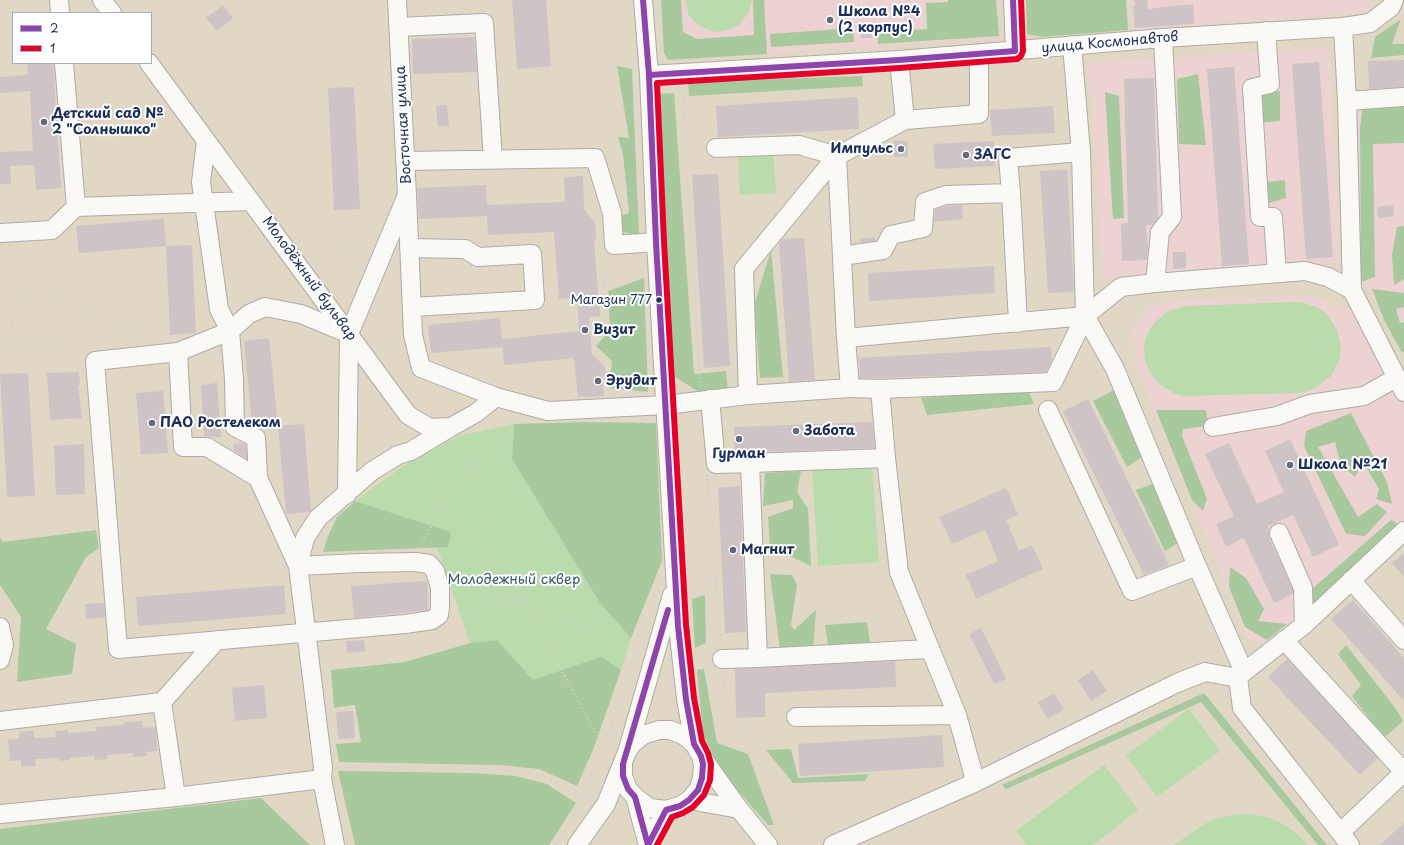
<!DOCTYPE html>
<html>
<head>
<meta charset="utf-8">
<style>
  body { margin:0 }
  #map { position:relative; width:1404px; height:845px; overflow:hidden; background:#e0d8c5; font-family:"Playpen Sans",sans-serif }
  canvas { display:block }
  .legend { position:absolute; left:12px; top:12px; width:140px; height:52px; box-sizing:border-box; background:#fff; border:1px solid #a4acbf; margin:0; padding:5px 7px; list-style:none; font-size:12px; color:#1b2f5e }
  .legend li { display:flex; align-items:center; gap:8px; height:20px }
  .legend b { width:20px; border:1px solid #a4acbf }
</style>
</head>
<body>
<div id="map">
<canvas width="1404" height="845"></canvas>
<ul class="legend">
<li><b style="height:5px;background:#8e44ad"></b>2</li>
<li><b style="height:5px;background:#e4002b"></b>1</li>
</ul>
</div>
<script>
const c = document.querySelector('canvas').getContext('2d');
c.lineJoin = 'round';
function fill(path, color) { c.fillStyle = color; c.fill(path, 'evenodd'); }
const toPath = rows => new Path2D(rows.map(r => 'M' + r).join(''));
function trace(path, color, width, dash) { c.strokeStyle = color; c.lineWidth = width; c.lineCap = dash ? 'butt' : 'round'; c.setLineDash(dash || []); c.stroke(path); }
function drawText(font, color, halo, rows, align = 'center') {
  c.font = font + ' "Playpen Sans",sans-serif'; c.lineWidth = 4; c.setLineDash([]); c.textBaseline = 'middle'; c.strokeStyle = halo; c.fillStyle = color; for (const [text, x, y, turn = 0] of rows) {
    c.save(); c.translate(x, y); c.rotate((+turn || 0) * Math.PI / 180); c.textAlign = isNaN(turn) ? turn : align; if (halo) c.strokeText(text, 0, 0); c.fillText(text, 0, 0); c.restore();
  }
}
fill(toPath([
  [662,0,996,0,998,39,665,60],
  [1133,0,1368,0,1369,12,1135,30],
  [1329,48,1340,263,1103,279,1088,63],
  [1404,107,1404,356,1368,290,1357,112],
  [1312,296,1352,311,1404,411,1404,518,1280,638,1260,644,1247,637,1135,364,1133,329,1151,306,1179,300]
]), '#ecd3d1');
fill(toPath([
  [685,0,752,0,749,12,739,25,725,31,716,32,701,27,695,22,689,16],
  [773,151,776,193,740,195,738,154],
  [1291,302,1301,302,1319,308,1327,314,1337,330,1341,348,1340,358,1332,375,1317,387,1308,391,1299,393,1184,396,1175,394,1159,384,1148,368,1145,359,1144,350,1145,340,1149,331,1154,323,1168,311,1186,306],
  [514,424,512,459,600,603,631,638,621,670,593,750,497,640,470,643,437,547,448,547,451,532,355,501,406,464,459,436],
  [872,463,879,562,818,566,812,467],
  [1189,709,1220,751,1157,797,1126,755],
  [1104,765,1138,810,1093,845,1027,845,1016,831],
  [1242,814,1256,815,1269,818,1281,823,1293,830,1308,845,1174,845,1204,824,1216,819,1229,816]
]), '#badbab');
fill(toPath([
  [661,0,681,0,683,32,697,39,754,35,753,0,764,0,767,54,668,60,664,53],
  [948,0,996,0,999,36,878,44,877,32,927,29,926,3,948,2],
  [1026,0,1126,0,1128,30,1041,37,1027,34],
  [1401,19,1392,44,1404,44,1404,55,1371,58,1375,37],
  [853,28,854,42,771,47,770,34],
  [617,66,632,69,639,236,620,231,619,216,629,213,623,154,618,137,629,138],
  [1198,74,1206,145,1179,144,1177,79],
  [862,76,863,86,689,96,688,82],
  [1280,91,1280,121,1255,123,1254,94],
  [1105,92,1119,96,1124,218,1113,219],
  [674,93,694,374,726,371,728,391,701,393,675,377,657,94],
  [1404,105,1404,143,1373,144,1375,277,1361,282,1360,127,1363,106],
  [1285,180,1286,198,1262,205,1257,183],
  [1404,226,1404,279,1394,285,1392,254,1397,227],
  [771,250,783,377,760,378,754,306],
  [644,278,648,392,609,388,612,361,596,346,610,330,608,291],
  [1372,289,1404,293,1404,307,1396,309,1400,323,1404,322,1404,351,1402,353,1384,320],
  [1028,390,1034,404,927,415,921,398],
  [1114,390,1142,457,1127,467,1093,401],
  [1156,410,1206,410,1208,426,1183,429,1182,436,1207,499,1203,511,1192,500],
  [1351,413,1387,482,1392,504,1376,499,1379,489,1363,462,1355,477,1341,465,1335,442,1318,447,1358,517,1377,504,1387,512,1365,536,1346,534,1304,446,1306,431],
  [586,422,656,423,662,561,631,638,600,603,512,459,514,424],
  [801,471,797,492,808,509,811,566,770,547,768,517,793,508,793,500,763,506,765,473],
  [1155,483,1181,541,1165,551,1136,490],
  [355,501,451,532,448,547,323,552,328,536,337,517],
  [1391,520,1400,525,1308,610,1311,590],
  [96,530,99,548,86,557,46,629,76,644,72,674,17,682,21,617,0,585,0,538,3,542],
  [1230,567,1246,578,1264,609,1258,621,1287,624,1267,640,1245,627,1229,587],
  [770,574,792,575,797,585,791,625,794,630,816,610,813,651,780,650],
  [705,595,706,643,695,648,692,599],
  [867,622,870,642,828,647,825,625],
  [497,640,533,680,601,657,621,670,593,750,577,786,539,769,499,765,339,762,336,744,361,742,355,705,334,708,331,670,405,662,470,643],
  [1346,645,1396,709,1403,721,1384,738,1352,696,1361,685,1338,654],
  [704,669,717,743,748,754,774,825,768,825,720,770,703,734,697,670],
  [1204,693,1327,845,1318,845,1201,702,1006,789,1002,785],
  [791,749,798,778,869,774,865,781,793,783,766,750],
  [338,771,472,773,516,776,547,784,576,803,549,845,355,845],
  [261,798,310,845,0,845,0,829]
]), '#a8c99e');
fill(toPath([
  [512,0,546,0,551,66,517,69],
  [1134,0,1147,0,1148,9,1193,4,1194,24,1135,28,1133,6,1135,5],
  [223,5,233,18,217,31,206,18],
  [861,24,872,24,872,38,861,38],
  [474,37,477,72,413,74,412,39],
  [1404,60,1404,87,1369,89,1368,61],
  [1319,62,1333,257,1306,259,1292,64],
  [27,63,53,63,61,188,36,190,34,165,10,166,11,184,0,184,0,152,33,151,30,91,0,93,0,77,28,75],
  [1234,67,1249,264,1222,266,1207,69],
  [1154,78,1158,218,1152,225,1146,225,1148,250,1147,260,1122,261,1121,224,1128,223,1124,79],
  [354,87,360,209,334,210,328,88],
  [858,97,859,129,718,137,716,106],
  [447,105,449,126,438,127,436,106],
  [1053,106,1055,133,992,136,990,110],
  [894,141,908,141,908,157,894,157],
  [994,141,995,166,935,169,933,144],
  [1067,169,1074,292,1048,293,1040,171],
  [718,174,730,366,704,368,692,175],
  [583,176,584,209,595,223,596,239,594,241,600,316,589,317,592,354,605,367,606,374,602,378,604,396,578,397,574,358,504,365,502,339,502,347,431,353,428,325,500,318,502,339,579,331,577,297,559,299,554,232,488,235,487,216,419,219,417,188,486,185,487,205,565,202,564,177],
  [962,205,963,219,934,222,935,210,946,206],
  [1393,205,1394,216,1378,218,1377,207],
  [164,219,166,246,79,253,76,226],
  [875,237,875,241,860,243,859,239],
  [804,238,815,380,789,382,779,243,782,239],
  [192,245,196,333,170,335,166,246],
  [1173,252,1186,252,1186,268,1173,269],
  [994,266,995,293,869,301,868,273],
  [269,338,278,426,259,428,252,424,244,341],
  [1051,347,1052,360,1046,372,880,378,860,378,859,358],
  [79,372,80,385,78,385,82,418,50,420,47,373],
  [28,373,35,496,7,497,0,374],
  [217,383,221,437,204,436,201,385],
  [163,391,168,453,141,455,136,393],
  [1088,399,1169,565,1144,575,1063,411],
  [872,422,875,448,735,453,734,427],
  [304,424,311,511,309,512,286,514,278,426],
  [1290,439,1339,545,1313,557,1293,515,1268,526,1269,530,1269,537,1293,590,1293,594,1274,603,1244,538,1226,547,1216,524,1234,516,1205,454,1229,443,1257,504,1284,492,1265,451],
  [242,443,246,445,247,459,234,451,233,444],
  [84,444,85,494,56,495,54,446],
  [740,486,746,632,725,633,718,488],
  [1006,488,1018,515,1006,520,1019,550,1032,545,1043,569,976,599,966,575,998,561,985,530,952,544,939,517],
  [1404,553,1404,577,1392,563],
  [427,581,428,610,354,618,351,586],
  [284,585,286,614,138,626,136,597],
  [1353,600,1404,658,1404,701,1331,619],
  [104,603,105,617,86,619,85,604],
  [981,628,1006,679,994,684,969,634],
  [364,640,366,651,347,653,346,641],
  [1287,659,1378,758,1360,775,1268,677],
  [895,661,896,687,765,693,765,717,736,718,735,669],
  [1093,670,1107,691,1091,701,1078,680],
  [264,685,267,718,235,721,232,688],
  [1054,693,1064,709,1048,719,1038,703],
  [353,711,355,738,338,739,336,712],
  [142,721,143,728,155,727,156,731,157,751,146,752,147,756,133,757,133,753,107,755,108,759,95,760,95,756,70,758,70,760,59,761,59,758,35,759,36,766,21,767,21,760,10,761,8,740,19,739,19,732,34,731,34,738,56,737,55,731,68,730,68,733,97,731,96,727,124,725,124,722],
  [942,735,944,767,800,776,798,744],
  [1404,823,1404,845,1380,845]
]), '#cec3c5');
const minor = toPath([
  [59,0,60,13],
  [102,0,112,13],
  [643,0,649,75,656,242,678,626,686,699,694,744],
  [1013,0,1015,51],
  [399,27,484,23,493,160],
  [1343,27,1347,101,1352,290],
  [1266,31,1270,84,1252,88,1260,217,1273,217,1277,273],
  [149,63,408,415,430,428,451,427,476,413,496,397],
  [649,75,899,60,1163,38,1343,27,1370,23,1391,7,1394,0],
  [1347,101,1404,97],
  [905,120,979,114,979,54],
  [206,141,201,182,219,309,230,331,234,379,235,427,256,438,258,478,298,566,323,767,322,779,335,845],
  [716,148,799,145,837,156,744,269,748,395],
  [405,161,595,158,612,213,614,245,656,242],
  [407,195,413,335,421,368,496,397,548,411,666,405,748,395,850,388,846,338,1085,316,1081,152,1072,45],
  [76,207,251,201],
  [0,233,52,230,76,207,64,63],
  [409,248,465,249,478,257,532,254,535,300,412,307],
  [842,256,883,250,891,235,923,228,925,202,946,195,1011,193],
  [1155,283,1160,232,1172,217,1163,38],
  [1018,323,1011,193,1008,158,1081,152],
  [349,334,301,314,265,307,249,314,230,331,178,352,95,361,118,649,405,624,432,620,439,615,440,607,440,588,435,571,429,564,416,562,359,563,298,566,305,538,318,518,372,471,398,455,411,451,451,427],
  [846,338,837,156,905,120,899,60],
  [178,352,183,447,207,447,258,478],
  [850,388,880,389,886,458,899,572,957,715,973,773,974,783],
  [880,389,1053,382,1085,316],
  [710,399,716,464,750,463],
  [1048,410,1132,591,1197,566],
  [1213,427,1277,416,1310,404,1364,396,1396,378],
  [886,458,750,463,758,658,929,649],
  [347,494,349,334,407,195,397,0],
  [1279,533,1303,588,1304,625],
  [1351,580,1404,640],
  [0,627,4,645,0,660],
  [1284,640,1404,772],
  [722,659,758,658],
  [1244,672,1304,625,1404,531],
  [1238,678,1244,672,1197,566,1115,369,1085,316,1121,287,1155,283,1305,271,1328,277,1352,290,1404,392],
  [796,717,957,715],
  [0,721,162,702],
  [628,749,672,595],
  [701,756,739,809,768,845],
  [176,797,162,702,217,640],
  [635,797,648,845],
  [689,800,739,809],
  [0,814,176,797,322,779],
  [1341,832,1404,772],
  [648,844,666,810],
  [577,845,606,804,627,752,632,744,643,735,659,730,670,730,683,735,694,744,701,756,703,764,702,778,698,790,689,800,680,806,666,810,650,808,635,797,628,789,623,776,623,764],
  [833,845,974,783,1177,683,1205,672,1238,678,1242,708,1350,845]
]);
trace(minor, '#afaba4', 20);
trace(toPath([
  [676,89,683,97,700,387],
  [683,98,708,136],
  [206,115,296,36,303,20,306,0],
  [299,241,336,241,370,245],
  [0,283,24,293,78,306,127,327,153,340],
  [547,309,569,326,607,324,601,253],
  [373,342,383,345,404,358],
  [0,347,12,326,10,287],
  [0,348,63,347,82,355],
  [1070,379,1101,372],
  [459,439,474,464,524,602,603,746],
  [418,464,443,507,471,543,524,602,491,607,461,617,453,618],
  [707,475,721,646],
  [418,548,458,483,474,464,519,419],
  [452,572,461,579,524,602,628,646,640,648],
  [690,577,715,578],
  [127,581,284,568],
  [723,673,727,719,747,734,819,841],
  [1256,681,1258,685,1360,795],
  [747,734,783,722],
  [337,767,398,767,522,771,543,776,582,799,585,792],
  [593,796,585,792,608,735,639,649],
  [1378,815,1384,821],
  [775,832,801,815],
  [556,845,566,829,582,799]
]), '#d2d0ce', 2.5, [1, 3]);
trace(minor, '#faf9f6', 18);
trace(toPath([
  [643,0,649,75,656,242,678,626,686,699,694,744,701,756,703,764,702,778,698,790,689,800,680,806,666,810,648,845],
  [649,75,899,60,1015,51,1013,0],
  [648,845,635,797,628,789,623,776,623,764,668,610]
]), '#8e44ad', 6);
trace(toPath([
  [657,845,672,817,683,813,693,807,704,795,710,780,711,764,708,753,702,741,694,698,686,625,664,242,657,83,899,68,1017,59,1021,56,1023,51,1021,0]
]), '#e4002b', 6);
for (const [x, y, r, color] of [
  [830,20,4,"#606a82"],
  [44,122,4,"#606a82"],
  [901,149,4,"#606a82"],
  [966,155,4,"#606a82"],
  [659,300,3.5,"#1b2f5e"],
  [585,330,4,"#606a82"],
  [598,381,4,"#606a82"],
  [152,423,4,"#606a82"],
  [796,431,4,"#606a82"],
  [739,439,4,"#606a82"],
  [1290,465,4,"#606a82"],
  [733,550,4,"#606a82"]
]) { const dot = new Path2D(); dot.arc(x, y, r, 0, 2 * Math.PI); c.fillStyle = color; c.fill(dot); trace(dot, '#fff', 1.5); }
drawText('13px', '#1b2f5e', '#fff', [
  ["Магазин 777",652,300]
], 'right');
drawText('bold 14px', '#1b2f5e', '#fff', [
  ["Школа №4",838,12],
  ["(2 корпус)",838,28],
  ["Детский сад №",52,114],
  ["2 \"Солнышко\"",52,130],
  ["Импульс",893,149,"right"],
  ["ЗАГС",974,155],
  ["Визит",593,330],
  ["Эрудит",606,381],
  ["ПАО Ростелеком",160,423],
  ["Забота",804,431],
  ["Гурман",739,454,"center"],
  ["Школа №21",1298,465],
  ["Магнит",741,550]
], 'left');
drawText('14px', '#1b2f5e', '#fff', [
  ["улица Космонавтов",1110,43,-5],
  ["Восточная улица",404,125,-93],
  ["Молодёжный бульвар",309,279,54]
]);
drawText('14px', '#3b5b6c', '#fff', [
  ["Молодежный сквер",514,580]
]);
</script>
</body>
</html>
